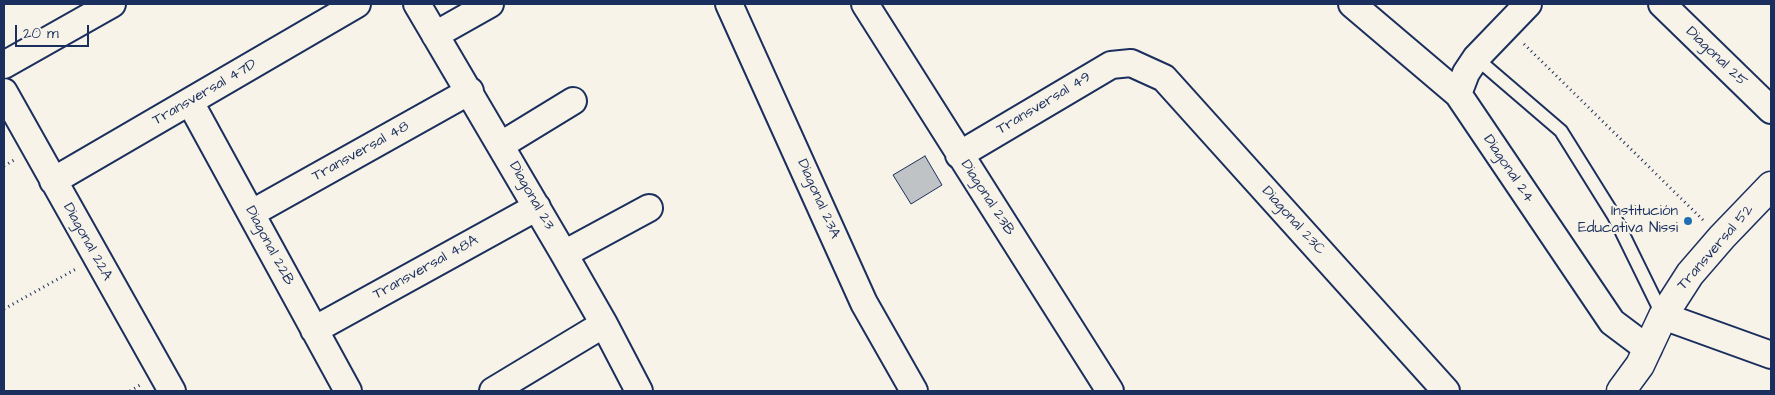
<!DOCTYPE html>
<html>
<head>
<meta charset="utf-8">
<style>
  body { margin:0 }
  #map { position:relative; width:1775px; height:395px; overflow:hidden; background:#f7f3e8; font-family:"Architects Daughter",sans-serif }
  canvas { display:block }
  .frame { position:absolute; inset:0; border:5px solid #1b2f5e; pointer-events:none }
  .scale { position:absolute; left:15px; top:25px; width:74px; height:22px; box-sizing:border-box; border:2px solid #1b2f5e; border-top:0; padding-left:6px; font-size:15px; line-height:18px; white-space:nowrap; color:#1b2f5e; -webkit-text-stroke:4px #f7f3e8; paint-order:stroke }
</style>
</head>
<body>
<div id="map">
<canvas width="1775" height="395"></canvas>
<div class="frame"></div>
<div class="scale">20 m</div>
</div>
<script>
const c = document.querySelector('canvas').getContext('2d');
c.lineJoin = 'round';
function fill(path, color) { c.fillStyle = color; c.fill(path, 'evenodd'); }
const toPath = rows => new Path2D(rows.map(r => 'M' + r).join(''));
function trace(path, color, width, dash) { c.strokeStyle = color; c.lineWidth = width; c.lineCap = dash ? 'butt' : 'round'; c.setLineDash(dash || []); c.stroke(path); }
function drawText(font, color, halo, rows, align = 'center') {
  c.font = font + ' "Architects Daughter",sans-serif'; c.lineWidth = 4.5; c.setLineDash([]); c.textBaseline = 'middle'; c.strokeStyle = halo; c.fillStyle = color; for (const [text, x, y, turn = 0] of rows) {
    c.save(); c.translate(x, y); c.rotate((+turn || 0) * Math.PI / 180); c.textAlign = isNaN(turn) ? turn : align; if (halo) c.strokeText(text, 0, 0); c.fillText(text, 0, 0); c.restore();
  }
}
const building = toPath([
  [925,156,942,185,911,204,893,175,925,156]
]);
fill(building, '#c0c3c5');
trace(building, '#1b2f5e', 1);
const lane = toPath([
  [1476,58,1561,131,1614,216,1663,316]
]);
const street = toPath([
  [417,4,564,254,604,324,639,391],
  [729,4,864,303,914,391],
  [865,4,1110,391],
  [1352,4,1458,94,1612,322,1648,349],
  [1662,4,1771,110],
  [435,35,490,4],
  [4,65,112,4],
  [4,92,172,391],
  [1458,94,1466,73,1476,58,1528,4],
  [190,102,348,391],
  [501,145,573,101],
  [959,155,1111,65,1131,63,1164,78,1446,391],
  [53,181,357,4],
  [252,213,470,91],
  [564,254,649,208],
  [1663,316,1771,355],
  [314,330,537,207],
  [493,391,604,324]
]);
const secondary = toPath([
  [1621,391,1640,365,1663,316,1690,274,1722,237,1771,186]
]);
trace(lane, '#1b2f5e', 16);
trace(street, '#1b2f5e', 30);
trace(secondary, '#1b2f5e', 31);
trace(toPath([
  [1524,44,1703,220],
  [4,166,14,160],
  [4,309,76,269],
  [130,391,140,385]
]), '#1b2f5e', 3, [1, 4]);
trace(lane, '#f7f3e8', 12);
trace(street, '#f7f3e8', 26);
trace(secondary, '#f7f3e8', 28);
for (const [x, y, r, color] of [
  [1688,221,5,"#1f6fb2"]
]) { const dot = new Path2D(); dot.arc(x, y, r, 0, 2 * Math.PI); c.fillStyle = color; c.fill(dot); trace(dot, '#f7f3e8', 2); }
drawText('15px', '#1b2f5e', '#f7f3e8', [
  ["Diagonal 25",1716,57,44],
  ["Transversal 47D",205,93,-30],
  ["Transversal 49",1044,104,-31],
  ["Transversal 48",361,152,-29],
  ["Diagonal 24",1508,169,56],
  ["Diagonal 23",531,196,60],
  ["Diagonal 23B",987,198,57],
  ["Diagonal 23A",818,199,66],
  ["Diagonal 23C",1293,221,48],
  ["Diagonal 22A",87,242,61],
  ["Diagonal 22B",269,246,62],
  ["Transversal 52",1716,248,-49],
  ["Transversal 48A",426,268,-29]
]);
drawText('15px', '#1b2f5e', '#f7f3e8', [
  ["Institución",1678,212],
  ["Educativa Nissi",1678,229]
], 'right');
</script>
</body>
</html>
